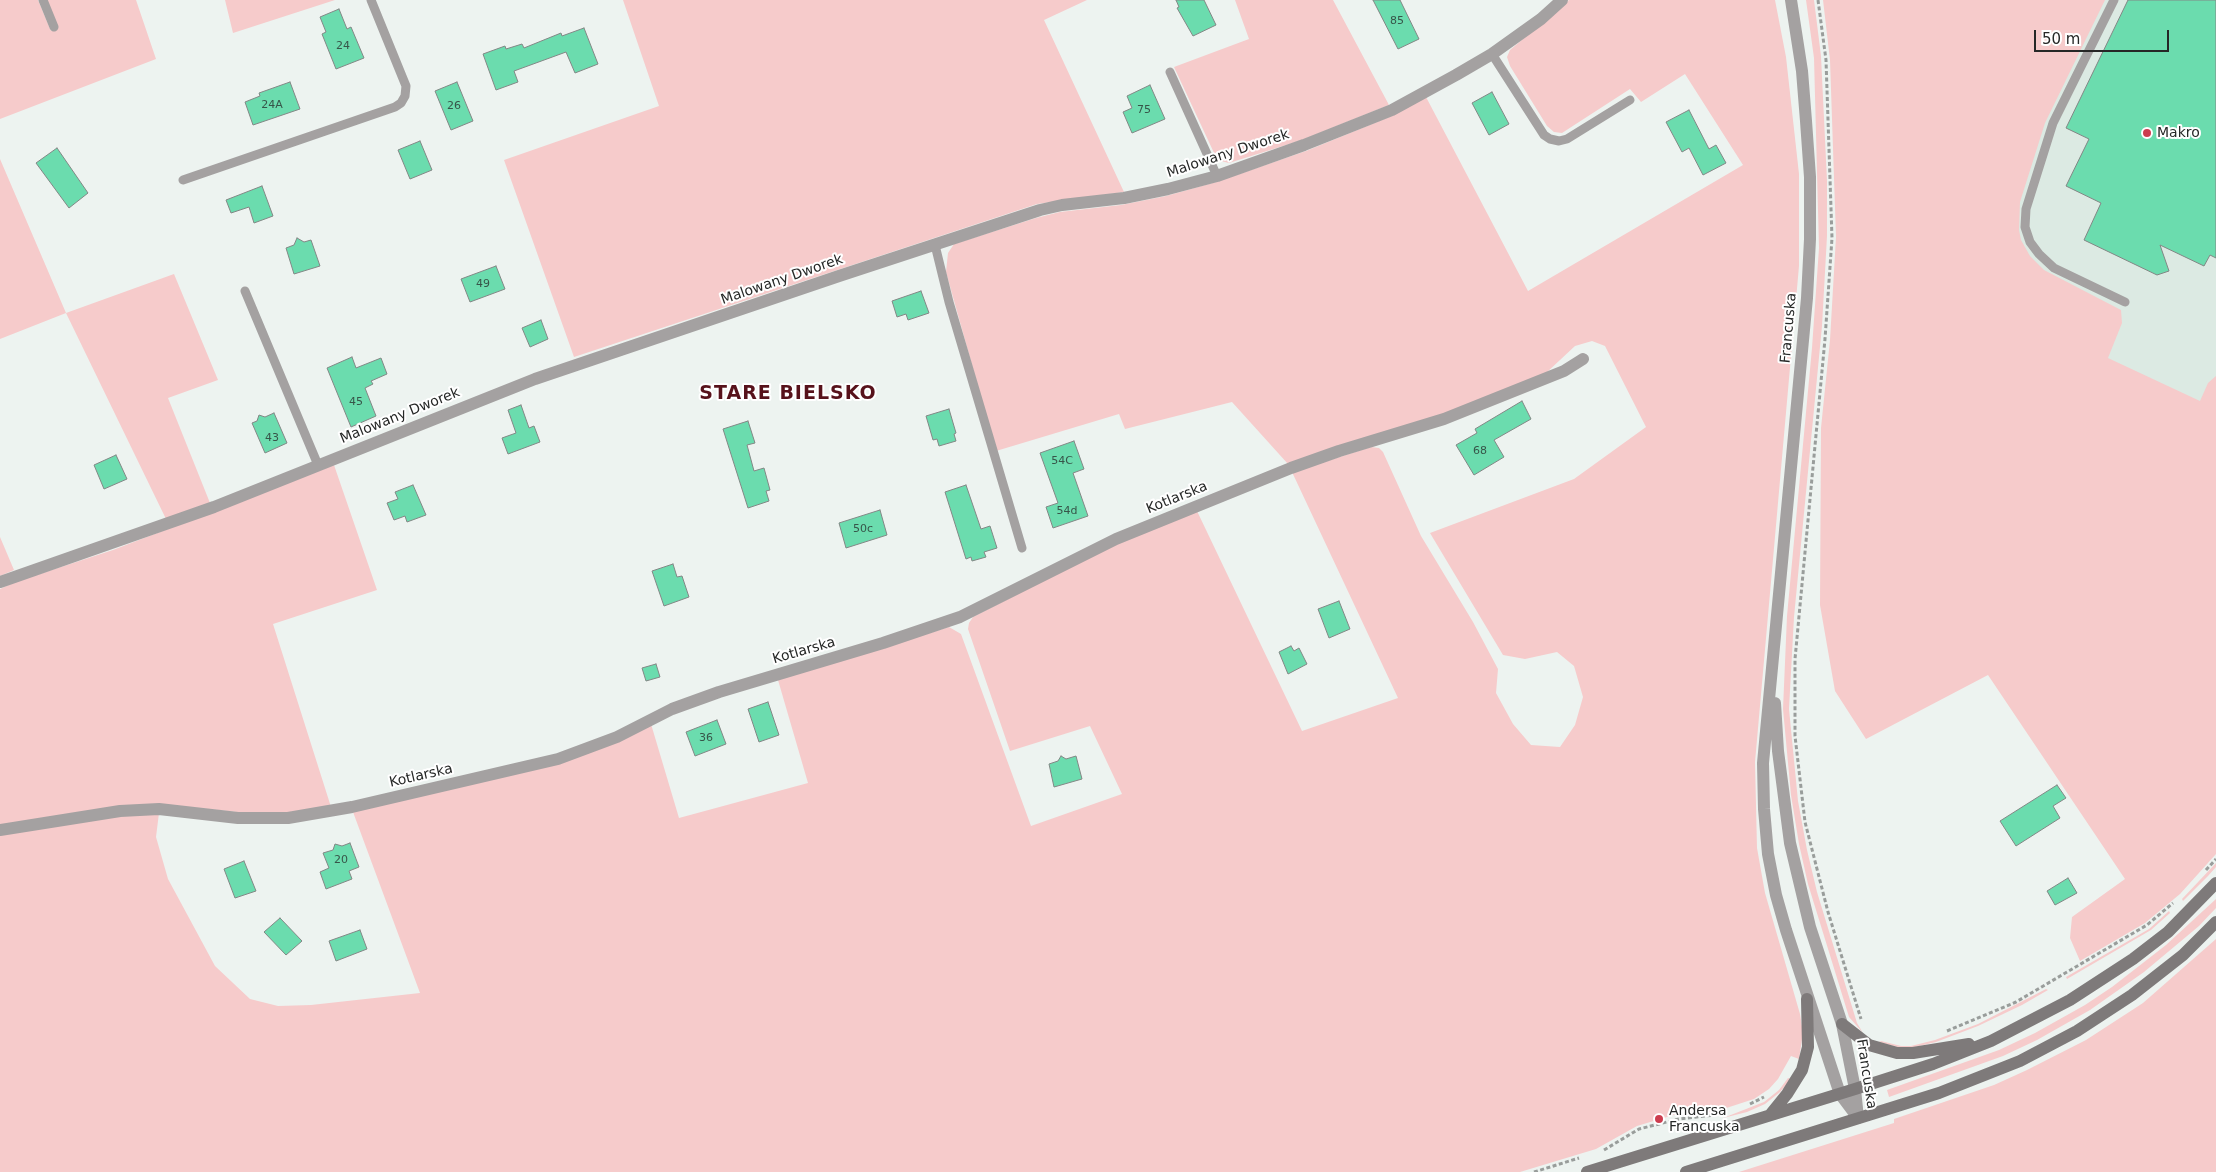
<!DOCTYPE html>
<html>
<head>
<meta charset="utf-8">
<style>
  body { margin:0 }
  #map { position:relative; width:2216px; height:1172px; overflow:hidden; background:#edf3f0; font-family:"DejaVu Sans",sans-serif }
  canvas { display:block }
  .scale { position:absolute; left:2034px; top:30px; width:135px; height:22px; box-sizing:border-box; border:2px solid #262827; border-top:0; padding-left:6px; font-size:15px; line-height:18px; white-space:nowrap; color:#262827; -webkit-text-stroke:4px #fff; paint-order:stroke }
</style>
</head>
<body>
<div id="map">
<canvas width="2216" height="1172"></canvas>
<div class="scale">50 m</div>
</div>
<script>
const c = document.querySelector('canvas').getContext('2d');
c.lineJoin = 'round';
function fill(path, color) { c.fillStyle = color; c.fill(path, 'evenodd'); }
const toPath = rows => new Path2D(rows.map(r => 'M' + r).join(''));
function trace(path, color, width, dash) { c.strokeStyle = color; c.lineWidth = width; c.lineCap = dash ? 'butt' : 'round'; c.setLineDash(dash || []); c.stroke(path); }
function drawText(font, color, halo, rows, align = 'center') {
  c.font = font + ' "DejaVu Sans",sans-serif'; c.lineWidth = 4; c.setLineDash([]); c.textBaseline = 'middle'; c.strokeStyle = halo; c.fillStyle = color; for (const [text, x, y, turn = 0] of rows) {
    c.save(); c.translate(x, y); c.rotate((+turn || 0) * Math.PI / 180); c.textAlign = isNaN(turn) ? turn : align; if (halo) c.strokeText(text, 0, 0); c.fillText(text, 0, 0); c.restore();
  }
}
fill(toPath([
  [2049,0,2216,0,2216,479,2091,382,1966,132]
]), '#dceae3');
fill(toPath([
  [0,0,38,0,51,31,58,28,47,0,136,0,156,59,0,119],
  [225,0,335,0,233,33],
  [623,0,1087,0,1044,20,1124,192,1037,204,574,357,504,160,659,106],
  [1235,0,1333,0,1389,105,1302,140,1229,163,1221,161,1215,155,1174,67,1249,39],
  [1569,0,1775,0,1786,57,1799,174,1799,266,1755,762,1757,848,1765,893,1800,1014,1803,1033,1799,1059,1791,1056,1778,1079,1769,1089,1754,1099,1714,1112,1678,1116,1677,1114,1637,1126,1596,1149,1520,1172,0,1172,0,835,120,816,159,813,156,837,168,879,215,966,250,999,278,1006,311,1005,420,993,353,812,488,780,651,724,679,818,808,783,778,680,949,627,961,634,1031,826,1122,794,1090,726,1010,751,968,629,969,623,973,617,1118,542,1197,511,1302,731,1398,698,1292,472,1371,447,1379,448,1383,452,1421,536,1473,622,1498,669,1496,693,1513,724,1531,745,1560,747,1575,725,1583,697,1574,666,1557,652,1525,659,1503,655,1430,533,1574,479,1646,427,1605,346,1592,341,1575,346,1545,374,1448,416,1288,464,1232,402,1125,429,1119,414,996,451,946,272,948,253,954,244,1036,218,1060,212,1121,205,1166,196,1216,182,1306,151,1394,115,1426,97,1528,291,1743,165,1685,74,1641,102,1630,89,1562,133,1554,132,1547,126,1510,66,1507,57,1510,50],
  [1806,0,1814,0,1821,56,1827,181,1827,236,1822,326,1794,617,1789,709,1798,801,1807,850,1817,892,1857,1023,1863,1033,1849,1017,1808,884,1799,844,1791,795,1783,709,1787,616,1812,348,1819,248,1814,58],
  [1823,0,2105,0,2045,123,2020,202,2019,230,2021,240,2030,256,2044,270,2121,310,2122,323,2108,358,2200,401,2208,383,2216,376,2216,854,2180,894,2145,923,2080,961,2070,938,2072,917,2125,879,1988,675,1866,739,1835,691,1820,605,1821,428,1830,340,1836,237,1830,60],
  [0,159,66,313,174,274,218,380,168,398,210,503,166,519,66,313,0,339],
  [334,465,377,590,273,624,331,807,266,815,159,804,0,826,0,589,15,582,113,550],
  [0,537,14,570,0,576],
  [2216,863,2216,867,2208,876,2183,901,2182,899],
  [2216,899,2216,908,2199,926,2144,972,2090,1010,2037,1040,2003,1056,1889,1097,1887,1090,1999,1050,2035,1033,2085,1005,2112,987,2166,945],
  [2169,911,2170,913,2151,930,2067,979,2066,977,2149,929],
  [2216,939,2216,1172,1739,1172,1894,1123,1894,1119,1994,1085,2027,1070,2086,1040,2143,1003],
  [2046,989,2048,990,2022,1005,1978,1026,1936,1042,1911,1048,1901,1048,1879,1042,1881,1041,1901,1046,1911,1046,1935,1040,1978,1024],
  [1788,1078,1791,1079,1780,1092,1765,1104,1747,1112,1723,1118,1764,1102,1779,1090]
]), '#f6cbcb');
const building = toPath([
  [1176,0,1204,0,1216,25,1193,36,1177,8,1179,7,1176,0],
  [1373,0,1400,0,1419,39,1398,49,1373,0],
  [2128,0,2216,0,2216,258,2210,255,2204,266,2160,245,2169,271,2157,275,2084,240,2101,203,2066,186,2089,139,2066,128,2128,0],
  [339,9,347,29,351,27,364,58,336,69,322,34,326,32,320,17,339,9],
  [584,28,598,64,575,73,566,52,514,71,518,82,496,90,483,54,505,46,506,49,522,44,524,48,561,33,562,36,584,28],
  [290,82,300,109,253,125,245,102,260,96,259,93,290,82],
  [457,82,473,121,451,130,435,91,457,82],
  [1150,85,1165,119,1132,133,1123,112,1132,108,1127,96,1150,85],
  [1492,92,1509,124,1489,135,1472,103,1492,92],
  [1689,110,1709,149,1716,145,1726,163,1703,175,1689,148,1682,152,1666,122,1689,110],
  [420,141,432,170,410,179,398,150,420,141],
  [57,148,88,193,69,208,36,163,57,148],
  [262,186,273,216,254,223,249,207,231,213,226,200,262,186],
  [297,238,304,242,311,240,320,266,294,274,286,248,294,245,297,238],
  [496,266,505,289,470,302,461,279,496,266],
  [921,291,929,313,908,320,906,314,897,317,892,301,921,291],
  [541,320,548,339,530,347,522,328,541,320],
  [352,357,356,368,381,358,387,374,371,381,373,384,365,388,376,416,351,427,327,368,352,357],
  [1522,401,1531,419,1494,440,1504,457,1474,475,1456,445,1477,433,1475,429,1522,401],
  [521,405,529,428,534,426,540,442,508,454,502,438,516,433,508,410,521,405],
  [949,409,956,433,954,434,956,441,939,446,937,439,933,440,926,416,949,409],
  [274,413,287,443,265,453,252,423,257,421,259,415,265,417,274,413],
  [748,421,755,443,747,445,754,471,764,468,770,490,766,491,769,501,748,508,723,429,748,421],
  [1074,441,1084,469,1073,473,1088,516,1053,528,1046,507,1058,503,1040,453,1074,441],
  [116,455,127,479,104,489,94,465,116,455],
  [413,485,426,515,407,522,405,516,394,520,387,503,398,499,395,492,413,485],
  [966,485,981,529,990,526,997,548,984,552,986,557,972,561,971,557,966,559,945,492,966,485],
  [880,510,887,535,846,548,839,523,880,510],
  [673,564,677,577,682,576,689,597,664,606,652,571,673,564],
  [1339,601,1350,629,1329,638,1318,609,1339,601],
  [1291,646,1294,651,1299,648,1307,664,1288,674,1279,652,1291,646],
  [656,664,660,677,646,681,642,668,656,664],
  [768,702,779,735,759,742,748,709,768,702],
  [717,720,726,744,695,756,686,732,717,720],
  [1061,756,1066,759,1076,756,1082,779,1054,787,1049,764,1058,761,1061,756],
  [2057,785,2066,798,2053,806,2060,818,2016,846,2000,821,2057,785],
  [350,843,359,867,349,871,352,879,326,889,320,872,329,868,323,853,333,850,335,844,342,846,350,843],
  [244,861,256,891,235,898,224,869,244,861],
  [2068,878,2077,893,2055,905,2047,891,2068,878],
  [280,918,302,941,286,955,264,932,280,918],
  [360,930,367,949,336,961,329,941,360,930]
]);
fill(building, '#6bdcae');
trace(building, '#828785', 1);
trace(toPath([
  [1818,0,1826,60,1832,238,1825,339,1795,659,1795,736,1805,822,1828,912,1861,1019],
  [2206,870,2216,859],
  [1947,1031,2016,1002,2147,925,2173,903],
  [1750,1104,1764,1097],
  [1604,1150,1639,1129,1679,1119,1715,1115],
  [1534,1172,1579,1158]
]), '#999d9b', 3, [4, 2.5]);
trace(toPath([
  [43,0,54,27],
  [2114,0,2053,123,2026,209,2025,227,2030,242,2039,254,2054,268,2125,302],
  [1492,54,1544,135,1550,139,1559,141,1567,139,1630,100],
  [1170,72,1217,176],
  [183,180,395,107,401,103,405,96,406,86,371,0],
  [935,245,949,302,1022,548],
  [245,291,318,465]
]), '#a4a1a1', 9);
trace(toPath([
  [1791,0,1802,71,1806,121,1810,177,1810,239,1807,298,1763,763,1764,809,1768,854,1776,895,1786,930,1840,1094,1858,1118],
  [0,582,214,507,535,379,839,276,1040,210,1062,205,1124,198,1168,189,1217,176,1304,145,1392,110,1456,75,1492,54,1541,19,1562,0],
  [1775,703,1778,751,1790,843,1810,927,1842,1024,1855,1089,1858,1118],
  [0,830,120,811,159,809,238,818,288,818,352,807,558,759,617,737,672,709,719,692,883,643,960,617,1116,539,1291,468,1339,451,1444,419,1564,371,1583,359]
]), '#a4a1a1', 12);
trace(toPath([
  [1842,1024,1869,1045,1897,1053,1913,1053,1969,1044],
  [1770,1115,1787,1094,1802,1070,1808,1047,1807,999],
  [1587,1172,1855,1089,1933,1064,1991,1041,2070,1000,2133,959,2168,932,2216,883],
  [1686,1172,1939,1093,2020,1061,2077,1031,2132,995,2183,955,2216,922]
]), '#7e7a7a', 12);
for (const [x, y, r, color] of [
  [2147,133,5,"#cd3d4f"],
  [1659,1119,5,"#cd3d4f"]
]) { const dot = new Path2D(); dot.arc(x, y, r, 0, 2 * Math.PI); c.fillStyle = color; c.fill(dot); trace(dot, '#fff', 2); }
drawText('11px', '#375549', null, [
  ["85",1397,21],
  ["24",343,46],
  ["24A",272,105],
  ["26",454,106],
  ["75",1144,110],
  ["49",483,284],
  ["45",356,402],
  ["43",272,438],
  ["68",1480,451],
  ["54C",1062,461],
  ["54d",1067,511],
  ["50c",863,529],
  ["36",706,738],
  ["20",341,860]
]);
drawText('14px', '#262827', '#fff', [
  ["Makro",2157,133],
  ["Andersa",1669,1111],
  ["Francuska",1669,1127]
], 'left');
drawText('14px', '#262827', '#fff', [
  ["Malowany Dworek",1228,154,-18],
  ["Malowany Dworek",782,280,-19],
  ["Francuska",1789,328,-85],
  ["Malowany Dworek",400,416,-22],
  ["Kotlarska",1177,498,-22],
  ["Kotlarska",804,651,-16],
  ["Kotlarska",421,776,-13],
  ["Francuska",1866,1074,81]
]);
c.letterSpacing = '1px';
drawText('bold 19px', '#57121b', '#fff', [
  ["STARE BIELSKO",788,394]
]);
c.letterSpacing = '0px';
</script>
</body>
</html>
